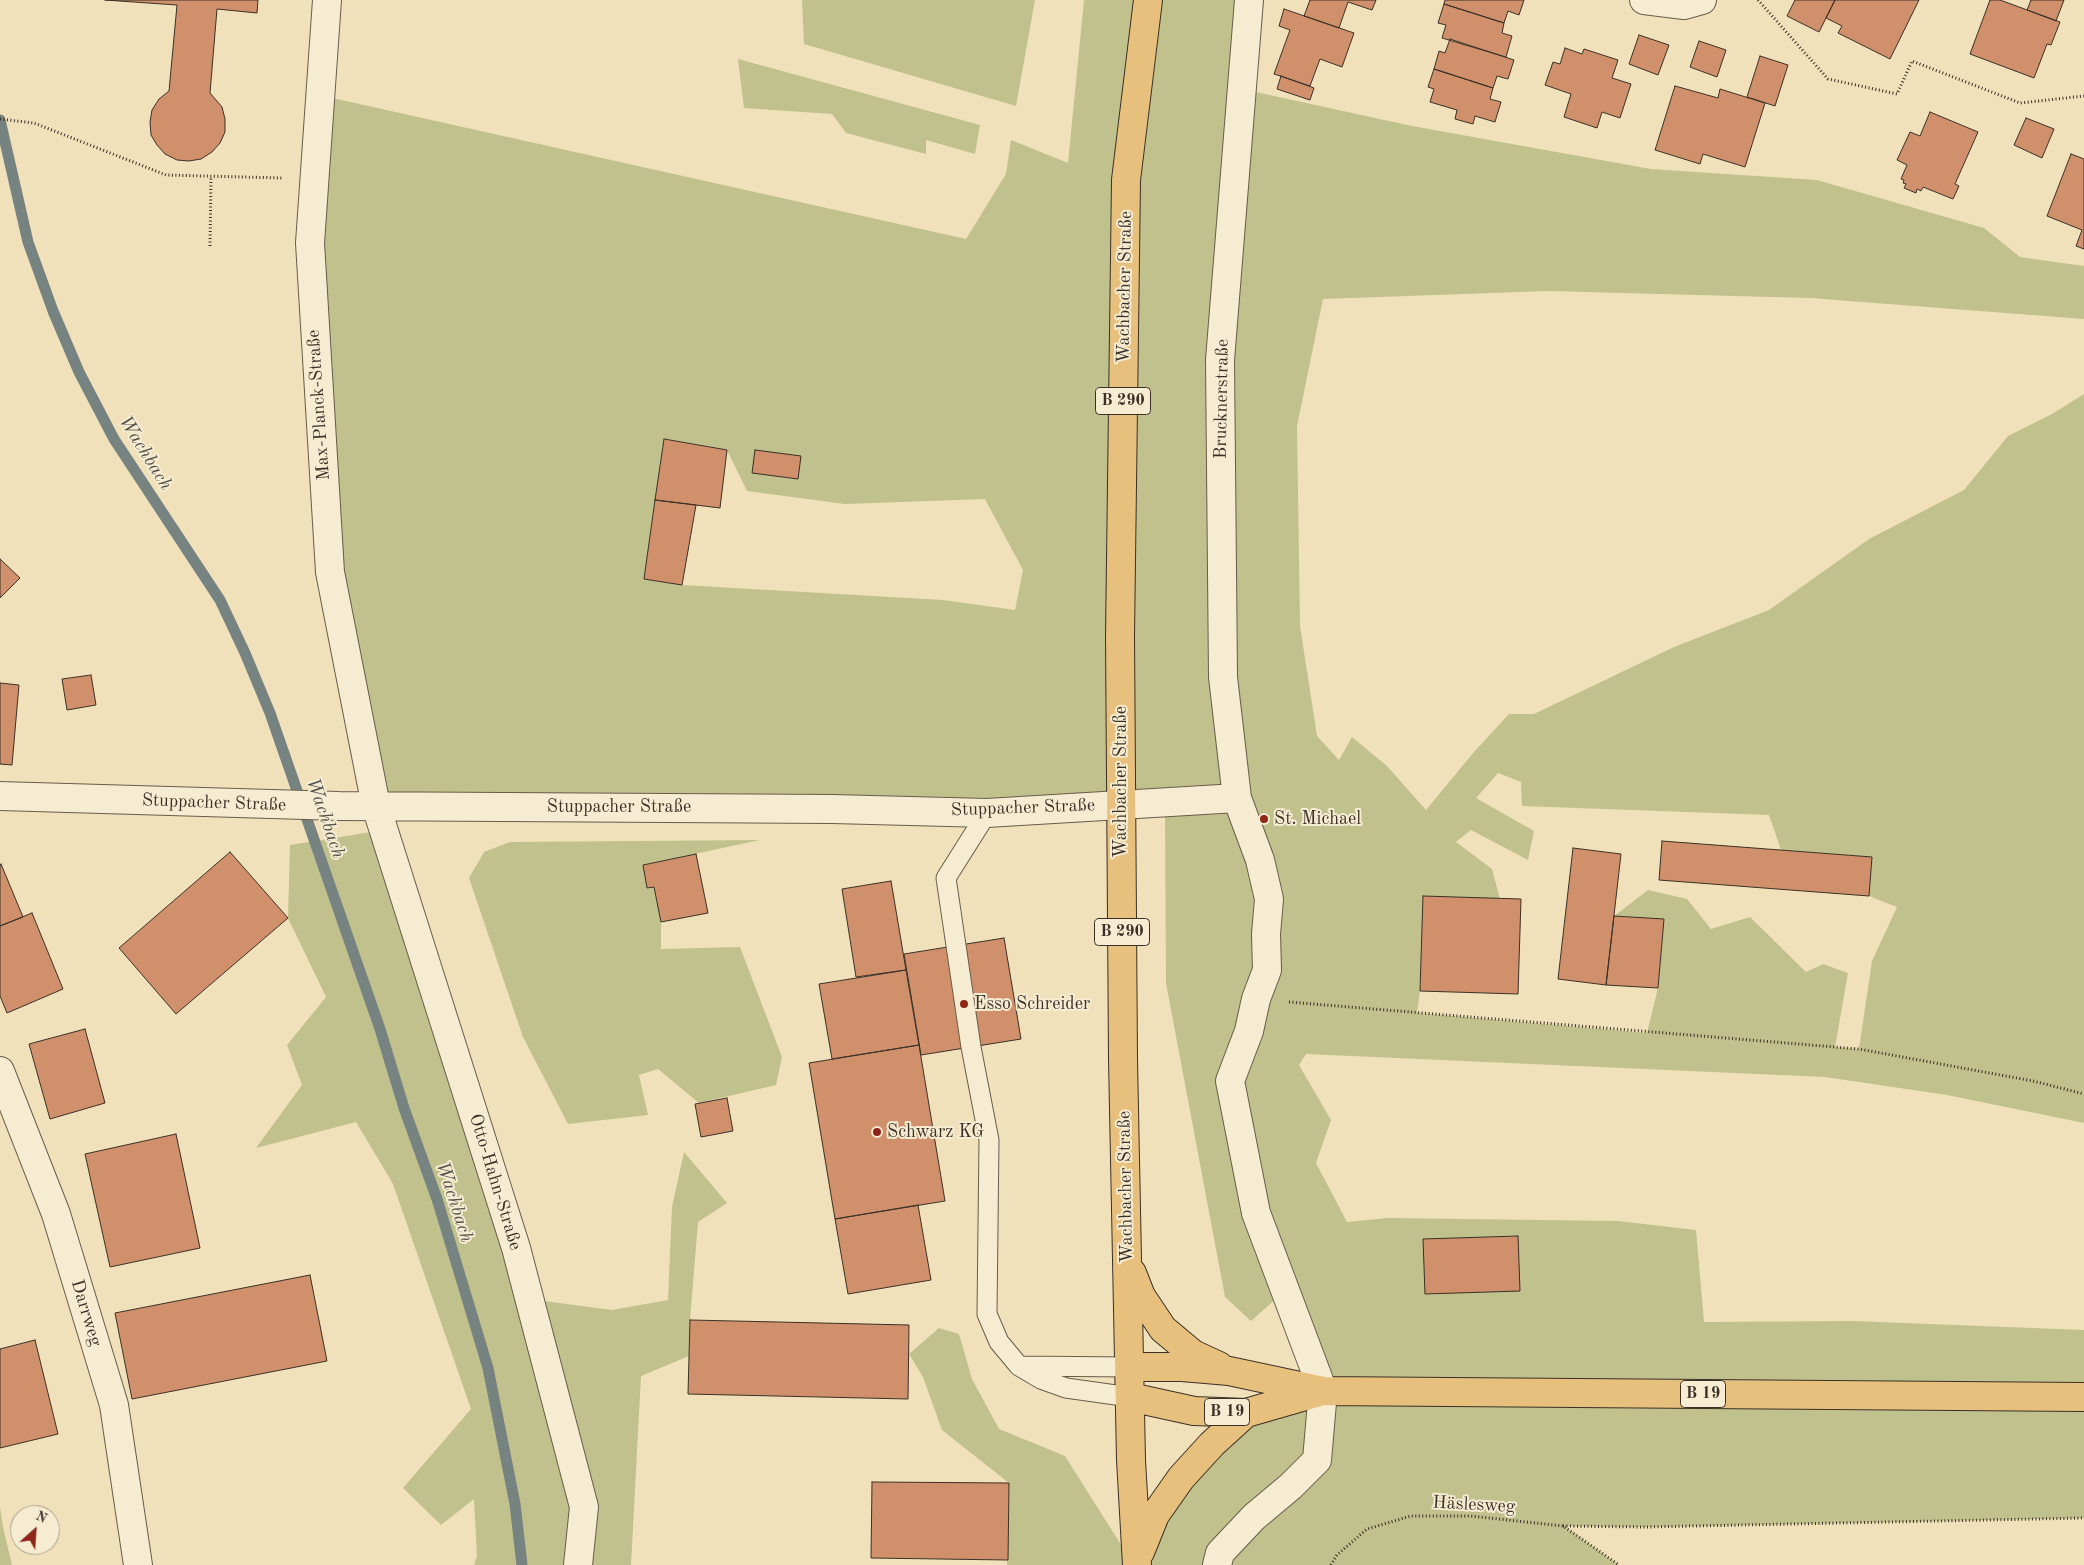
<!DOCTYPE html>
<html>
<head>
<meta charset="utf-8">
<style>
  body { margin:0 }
  #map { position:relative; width:2084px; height:1565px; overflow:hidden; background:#f1e1ba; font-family:"Old Standard TT",serif }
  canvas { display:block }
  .north { position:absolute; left:10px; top:1505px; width:50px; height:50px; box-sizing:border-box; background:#f6ecd2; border:1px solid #aba18e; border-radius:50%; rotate:26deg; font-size:14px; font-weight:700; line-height:20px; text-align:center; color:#3a3027 }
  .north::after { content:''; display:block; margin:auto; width:18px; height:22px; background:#8f2418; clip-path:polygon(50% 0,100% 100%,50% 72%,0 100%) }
</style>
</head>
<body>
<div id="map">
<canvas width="2084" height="1565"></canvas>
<div class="north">N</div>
</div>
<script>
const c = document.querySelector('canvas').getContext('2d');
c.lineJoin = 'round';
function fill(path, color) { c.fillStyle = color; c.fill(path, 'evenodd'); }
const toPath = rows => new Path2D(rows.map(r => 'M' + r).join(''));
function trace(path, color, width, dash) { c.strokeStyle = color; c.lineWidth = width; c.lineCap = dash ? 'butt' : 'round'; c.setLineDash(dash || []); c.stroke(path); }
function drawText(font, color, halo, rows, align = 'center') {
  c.font = font + ' "Old Standard TT",serif'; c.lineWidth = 4; c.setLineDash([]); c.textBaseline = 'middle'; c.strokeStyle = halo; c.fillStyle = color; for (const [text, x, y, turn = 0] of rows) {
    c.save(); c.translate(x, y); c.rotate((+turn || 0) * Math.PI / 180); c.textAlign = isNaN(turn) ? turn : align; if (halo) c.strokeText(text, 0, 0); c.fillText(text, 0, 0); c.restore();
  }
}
fill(toPath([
  [802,0,1035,0,1016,106,804,44],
  [1084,0,1249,0,1242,89,1412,126,1651,169,1817,180,1984,228,2020,257,2084,266,2084,319,1810,298,1548,291,1323,299,1297,426,1300,626,1317,736,1339,760,1352,737,1387,766,1426,810,1474,752,1509,714,1534,714,1674,647,1769,610,1869,539,1964,490,2008,436,2052,414,2084,394,2084,1123,1947,1095,1825,1077,1306,1054,1299,1065,1331,1120,1316,1163,1347,1222,1388,1218,1618,1221,1696,1230,1704,1322,1853,1321,2084,1330,2084,1518,1646,1527,1564,1526,1619,1565,1007,1565,1009,1483,942,1430,923,1377,909,1354,939,1328,959,1334,972,1379,999,1429,1065,1456,1128,1556,1212,1444,1323,1390,1285,1291,1251,1321,1225,1297,1166,983,1165,803,376,806,330,572,319,95,966,239,1006,174,1011,140,1068,163],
  [664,439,727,450,747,491,845,504,985,499,1023,570,1015,610,943,600,682,585,644,579],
  [1498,773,1521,782,1522,806,1769,815,1781,850,1872,857,1869,896,1897,907,1872,961,1859,1049,1835,1047,1848,973,1823,964,1806,972,1750,917,1711,929,1687,899,1648,890,1614,916,1664,919,1658,988,1647,1033,1417,1013,1420,991,1423,897,1500,899,1492,869,1456,842,1471,830,1528,860,1534,831,1476,798],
  [738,59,980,125,975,154,926,140,926,154,846,133,832,114,744,108],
  [384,830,529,1299,612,1310,668,1300,672,1207,684,1152,727,1203,698,1222,690,1320,689,1356,641,1376,631,1565,474,1565,477,1556,474,1499,441,1525,403,1488,471,1409,393,1184,356,1122,256,1148,302,1085,287,1045,326,997,288,918,290,845],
  [760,840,643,865,647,888,654,887,661,922,661,949,740,947,782,1057,776,1085,699,1103,658,1069,639,1075,648,1115,568,1124,523,1037,469,878,484,852,510,842],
  [0,1507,3,1527,12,1565,0,1565]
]), '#c0c18c');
trace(toPath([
  [0,120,28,242,53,311,79,372,114,439,220,600,245,653,270,713,380,1029,404,1108,437,1199,488,1368,515,1504,522,1565]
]), '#778380', 11);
const building = toPath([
  [105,0,258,0,257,13,217,9,210,93,222,107,225,119,225,132,220,143,212,152,201,159,189,161,177,160,165,154,157,145,151,135,150,122,152,110,159,99,169,91,177,5,105,0],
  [1310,0,1376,0,1372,10,1348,2,1339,28,1304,16,1310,0],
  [1445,0,1524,0,1519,15,1508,11,1504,23,1444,4,1445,0],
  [1795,0,1835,0,1819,32,1787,16,1795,0],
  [1835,0,1919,0,1890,59,1838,33,1842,26,1826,18,1835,0],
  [1990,0,2000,0,2060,22,2051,45,2047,44,2034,78,1970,54,1990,0],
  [2031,0,2064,0,2056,21,2027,10,2031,0],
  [1444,4,1504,23,1502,33,1512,36,1506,57,1442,38,1446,25,1438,23,1444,4],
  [1284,9,1354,33,1342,67,1320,59,1310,86,1274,74,1290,30,1279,26,1284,9],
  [1639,35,1669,45,1658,75,1629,64,1639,35],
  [1450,39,1514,60,1508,79,1497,76,1493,88,1434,69,1439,51,1445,53,1450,39],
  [1699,41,1726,50,1717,77,1690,67,1699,41],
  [1565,48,1582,54,1584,49,1618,60,1612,78,1631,84,1620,118,1602,112,1597,128,1564,117,1571,94,1545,85,1553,62,1560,64,1565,48],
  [1760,56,1788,65,1775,106,1747,97,1760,56],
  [1434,69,1493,88,1490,99,1501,102,1495,122,1475,116,1473,124,1455,119,1457,110,1430,102,1434,89,1428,87,1434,69],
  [1281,76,1314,88,1310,100,1277,89,1281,76],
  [1675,86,1718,98,1720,89,1765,103,1745,167,1703,154,1700,164,1655,150,1675,86],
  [1930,112,1978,132,1955,184,1959,186,1953,199,1923,187,1921,191,1917,189,1916,193,1904,188,1906,184,1903,183,1904,180,1901,179,1907,165,1897,160,1910,132,1920,136,1930,112],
  [2026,118,2054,129,2042,158,2014,145,2026,118],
  [2071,154,2084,159,2084,249,2076,246,2082,230,2047,216,2071,154],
  [664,439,727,450,720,508,655,500,664,439],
  [755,450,801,456,798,479,752,473,755,450],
  [655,500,696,505,682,585,644,579,655,500],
  [0,559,20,578,0,598,0,559],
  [91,675,96,705,67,710,62,679,91,675],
  [0,683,19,685,12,765,0,764,0,683],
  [1662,841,1872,857,1869,896,1659,880,1662,841],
  [1573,848,1621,854,1606,985,1558,979,1573,848],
  [230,852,288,918,176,1014,119,948,230,852],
  [696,854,708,913,661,922,654,887,647,888,643,865,696,854],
  [1,864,23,917,0,926,0,865,1,864],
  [891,881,906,970,856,977,842,889,891,881],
  [1423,896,1521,899,1518,994,1420,991,1423,896],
  [32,913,63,989,7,1013,0,996,0,926,32,913],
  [1614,916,1664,919,1658,988,1606,985,1614,916],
  [1004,938,1021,1039,921,1055,904,954,1004,938],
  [906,970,919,1045,832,1059,819,984,906,970],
  [85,1029,105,1103,50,1119,29,1044,85,1029],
  [919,1045,945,1201,835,1219,809,1063,919,1045],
  [727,1098,733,1131,701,1137,695,1104,727,1098],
  [176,1134,200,1248,110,1267,85,1154,176,1134],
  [918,1205,931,1280,848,1294,835,1219,918,1205],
  [1518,1236,1520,1291,1425,1294,1423,1239,1518,1236],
  [310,1275,327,1361,132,1399,115,1313,310,1275],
  [690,1320,909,1325,908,1399,688,1394,690,1320],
  [35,1340,58,1434,0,1448,0,1349,35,1340],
  [872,1482,1009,1483,1008,1560,871,1558,872,1482]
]);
fill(building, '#d0906b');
trace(building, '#3a3027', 1);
const service = toPath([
  [987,813,946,878,971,1047,989,1140,987,1314,999,1342,1019,1366],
  [1130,1367,1019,1366,1041,1379,1066,1388,1130,1397]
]);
const minor = toPath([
  [327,0,310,243,330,572,376,806,516,1248,584,1507,578,1565],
  [1644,0,1684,5,1702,0],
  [0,796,339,806,832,809,987,813,1237,798],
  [0,1071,56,1214,114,1405,138,1565],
  [1217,1565,1220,1553,1254,1517,1291,1486,1317,1460,1323,1391,1256,1213,1230,1081,1249,1031,1256,999,1267,970,1266,934,1269,899,1260,860,1237,798,1223,677,1220,360,1249,0]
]);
const primary = toPath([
  [1132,1273,1141,1296,1163,1329,1193,1354,1219,1366],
  [1130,1367,1182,1367,1229,1371,1323,1391,2084,1397],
  [1130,1397,1194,1411,1246,1413,1319,1392],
  [1140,1552,1155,1515,1181,1478,1212,1444,1246,1413],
  [1137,1565,1131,1460,1123,1059,1120,636,1126,180,1148,0]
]);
trace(service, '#685c4c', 21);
trace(minor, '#685c4c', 30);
trace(primary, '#3a3027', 30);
trace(toPath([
  [1758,0,1828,79,1897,94,1912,61,2020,103,2084,96],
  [0,119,34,123,166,175,282,178],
  [210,246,211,177],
  [1289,1002,1859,1049,2033,1081,2084,1094],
  [1563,1526,1646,1527,2084,1518],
  [1331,1565,1337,1555,1367,1529,1411,1516,1471,1516,1563,1526,1619,1565]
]), '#3a3027', 3, [1, 2.5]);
trace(service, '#f6ecd2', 19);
trace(minor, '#f6ecd2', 28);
trace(primary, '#e8c07d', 28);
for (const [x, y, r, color] of [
  [1264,819,5,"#8f2418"],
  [964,1004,5,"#8f2418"],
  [877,1132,5,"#8f2418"]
]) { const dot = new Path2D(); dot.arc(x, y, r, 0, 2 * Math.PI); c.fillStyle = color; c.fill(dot); trace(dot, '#f6ecd2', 2); }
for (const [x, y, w] of [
  [1123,401,55],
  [1122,932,55],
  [1703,1394,45],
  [1227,1412,45]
]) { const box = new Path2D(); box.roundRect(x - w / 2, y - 13.5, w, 27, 4); c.fillStyle = '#f6ecd2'; c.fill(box); trace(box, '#3a3027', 1); }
drawText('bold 16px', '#3a3027', null, [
  ["B 290",1123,401],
  ["B 290",1122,932],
  ["B 19",1703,1394],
  ["B 19",1227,1412]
]);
drawText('18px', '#3a3027', '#f6ecd2', [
  ["Wachbacher Straße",1125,287,-89],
  ["Brucknerstraße",1222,399,-89],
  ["Max-Planck-Straße",319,405,-94],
  ["Wachbacher Straße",1121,782,-90],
  ["Stuppacher Straße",214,803,2],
  ["Stuppacher Straße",619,807],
  ["Stuppacher Straße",1023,808,-2],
  ["Otto-Hahn-Straße",495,1182,73],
  ["Wachbacher Straße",1126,1187,-91],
  ["Darrweg",86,1313,73],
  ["Häslesweg",1474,1505,3]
]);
drawText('18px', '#3a3027', '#f6ecd2', [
  ["St. Michael",1274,819],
  ["Esso Schreider",974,1004],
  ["Schwarz KG",887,1132]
], 'left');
drawText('italic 19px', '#53534c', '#f6ecd2', [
  ["Wachbach",145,453,58],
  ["Wachbach",325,818,71],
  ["Wachbach",454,1202,72]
]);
</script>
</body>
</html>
